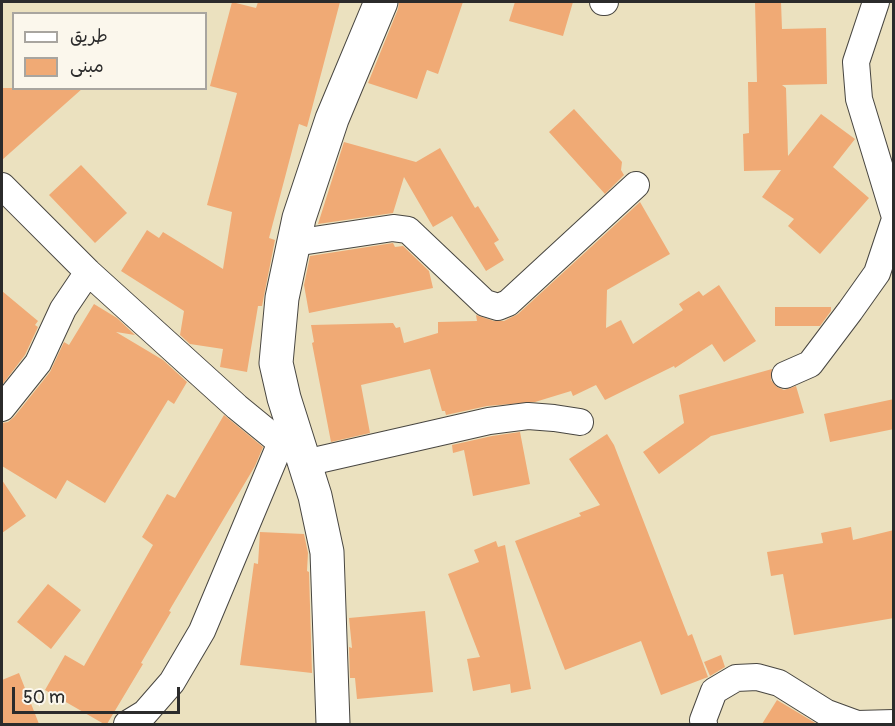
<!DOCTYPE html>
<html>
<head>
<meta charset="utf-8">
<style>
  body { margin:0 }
  #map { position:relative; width:895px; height:726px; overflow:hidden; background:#ebe1bf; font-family:Pangolin,"Playpen Sans Arabic",sans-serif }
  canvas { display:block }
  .frame { position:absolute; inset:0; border:3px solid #2b2b2b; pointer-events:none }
  .legend { position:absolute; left:12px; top:12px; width:195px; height:78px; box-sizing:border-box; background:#fbf7ec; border:2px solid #a8a59f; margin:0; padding:8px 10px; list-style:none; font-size:18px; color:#2b2b2b }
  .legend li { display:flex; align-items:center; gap:12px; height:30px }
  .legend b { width:30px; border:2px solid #a8a59f }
  .scale { position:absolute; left:12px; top:687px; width:168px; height:27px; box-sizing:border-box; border:3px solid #2b2b2b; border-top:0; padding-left:8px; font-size:18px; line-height:21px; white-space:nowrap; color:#2b2b2b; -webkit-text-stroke:4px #fbf7ec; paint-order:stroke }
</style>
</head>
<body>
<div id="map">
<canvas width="895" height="726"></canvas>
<div class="frame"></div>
<ul class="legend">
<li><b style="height:8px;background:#fff"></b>طريق</li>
<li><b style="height:16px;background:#f0aa75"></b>مبنى</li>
</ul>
<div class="scale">50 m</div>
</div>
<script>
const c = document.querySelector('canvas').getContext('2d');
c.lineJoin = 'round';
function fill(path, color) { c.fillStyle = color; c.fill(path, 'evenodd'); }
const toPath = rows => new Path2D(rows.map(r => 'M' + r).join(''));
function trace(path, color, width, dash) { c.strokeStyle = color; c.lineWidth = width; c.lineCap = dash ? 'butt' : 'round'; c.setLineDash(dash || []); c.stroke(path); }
fill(toPath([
  [232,2,256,8,258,2,340,2,307,127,299,124,269,238,275,240,262,306,258,306,247,372,220,367,223,349,190,344,180,335,184,311,121,271,147,230,159,238,163,232,223,269,232,212,207,205,237,93,210,86],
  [399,2,463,2,438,74,427,70,417,99,368,83,398,9],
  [515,2,573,2,563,36,509,21],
  [755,2,781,2,782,29,826,28,827,84,782,85,786,88,788,156,821,114,855,139,833,167,869,198,820,254,788,226,794,219,762,197,781,170,744,171,743,134,749,133,748,82,757,82],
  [2,88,83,88,2,160],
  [574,109,622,162,621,170,624,175,605,194,549,132],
  [344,142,416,162,440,148,475,208,478,206,499,240,494,243,504,260,486,271,452,216,433,227,404,177,393,213,318,224],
  [81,165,127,213,95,243,49,195],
  [640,202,670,254,607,290,606,328,621,320,633,344,683,310,679,304,699,291,703,296,719,285,756,341,724,362,712,344,675,368,674,366,605,400,596,385,573,396,571,391,535,402,487,406,446,415,445,411,442,411,430,369,361,385,370,433,331,442,312,343,314,342,311,325,393,323,396,328,400,327,404,343,438,333,438,322,477,321,476,315,494,321,504,321,518,314],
  [393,243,395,247,403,246,429,271,433,288,309,313,304,285,310,256],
  [2,291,38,321,35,325,38,327,25,355,2,385],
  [94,304,117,318,135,335,116,332,163,360,187,382,174,404,168,400,105,503,67,480,56,499,2,466,2,423,8,422,14,417,50,372,64,342,69,345],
  [775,307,831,307,831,311,820,326,775,326],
  [772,369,771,380,777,387,784,390,796,386,804,413,711,436,659,474,643,452,684,423,679,395],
  [894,399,894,429,830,442,824,414],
  [224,415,263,447,255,466,169,611,171,612,141,663,143,664,107,724,104,724,45,690,65,655,84,666,153,545,142,537,167,494,175,498],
  [520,432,530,484,473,496,464,450,453,453,452,445,492,436],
  [607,434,614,445,688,636,692,634,708,677,661,695,641,641,565,670,515,541,581,516,579,513,600,505,569,459],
  [2,480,26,516,2,533],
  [851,527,853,540,894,530,894,618,794,635,783,574,771,576,767,552,823,543,821,533],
  [260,532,304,534,308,553,307,571,309,572,312,673,240,665,254,563,258,564],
  [496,541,498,547,505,545,531,689,511,693,510,684,473,691,467,659,480,657,448,574,479,562,474,550],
  [48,584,81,610,51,649,17,622],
  [425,611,433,692,357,699,355,678,350,678,349,647,352,648,349,618],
  [721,655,725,667,710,676,704,662],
  [19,673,39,724,2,724,2,680],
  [777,700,817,724,762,724]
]), '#f0aa75');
const minor = toPath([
  [603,2,605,2],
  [876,2,856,62,859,99,894,214],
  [2,186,88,272,237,407,281,443],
  [294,243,393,228,408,230,485,303,498,307,508,303,636,185],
  [785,375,810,364,850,311,877,273,894,222],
  [2,408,38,363,63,309,88,272],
  [305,463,489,421,528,416,554,418,580,422],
  [127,724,145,713,172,682,202,631,287,428],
  [704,724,703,720,714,691,736,678,757,677,779,683,827,713,857,724,894,723]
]);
const tertiary = toPath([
  [333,724,327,552,315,496,284,398,276,363,282,298,299,218,332,119,381,2]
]);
trace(minor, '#484641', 28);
trace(tertiary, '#484641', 35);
trace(minor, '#fff', 26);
trace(tertiary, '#fff', 33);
</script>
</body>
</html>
